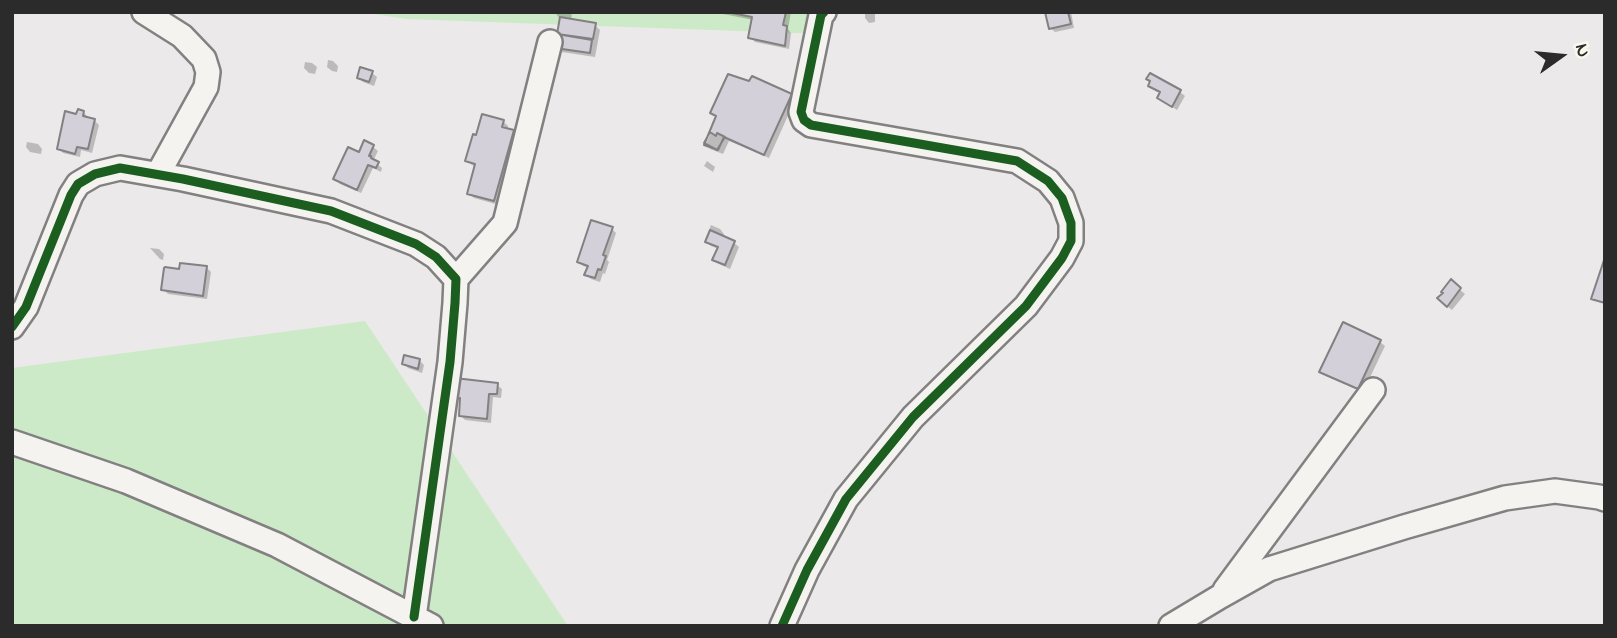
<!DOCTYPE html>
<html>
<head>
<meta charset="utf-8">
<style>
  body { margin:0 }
  #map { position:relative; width:1617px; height:638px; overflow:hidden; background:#ece9ea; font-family:"Indie Flower",sans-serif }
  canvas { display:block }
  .frame { position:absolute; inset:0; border:14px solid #2b2b2b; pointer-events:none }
  .north { position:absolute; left:1526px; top:21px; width:70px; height:70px; -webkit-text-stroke:5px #fbf7ec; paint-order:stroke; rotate:75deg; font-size:19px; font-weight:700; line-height:28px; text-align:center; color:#2b2b2b }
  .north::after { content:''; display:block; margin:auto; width:24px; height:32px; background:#2b2b2b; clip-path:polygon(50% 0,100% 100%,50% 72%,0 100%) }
</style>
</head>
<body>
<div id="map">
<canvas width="1617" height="638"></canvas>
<div class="frame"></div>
<div class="north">N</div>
</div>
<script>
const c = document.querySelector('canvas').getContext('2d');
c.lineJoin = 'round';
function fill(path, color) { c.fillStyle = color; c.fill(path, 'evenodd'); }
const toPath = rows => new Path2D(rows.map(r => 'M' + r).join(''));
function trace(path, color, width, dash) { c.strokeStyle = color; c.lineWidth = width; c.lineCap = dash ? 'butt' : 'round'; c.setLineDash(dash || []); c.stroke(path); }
fill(toPath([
  [361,12,834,12,821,34,406,19],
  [365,321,568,626,12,626,12,368]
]), '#cdeac8');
fill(toPath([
  [556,12,572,12,571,21,595,25,600,30,595,57,562,52,557,47,561,20,556,14],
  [721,12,791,12,788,29,791,33,789,49,755,42,750,37,753,20,723,14],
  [865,12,875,12,875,22,869,23,865,18],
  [1047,12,1071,12,1074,28,1055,32,1050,28],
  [328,60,333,61,338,66,337,72,332,71,327,67],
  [305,62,312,63,317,67,315,74,309,73,304,68],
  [372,73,377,77,374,86,363,82,359,78],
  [1151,75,1180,92,1185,96,1177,110,1159,98,1161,94,1150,85,1152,82],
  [791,96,795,100,769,158,729,141,723,154,710,149,706,144,717,118,712,113],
  [83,112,88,117,87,119,94,120,99,125,92,153,81,150,80,157,63,153,59,149],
  [503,121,508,126,507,130,513,132,518,136,499,205,474,198,469,193,476,167,472,165,467,161,477,137],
  [27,142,38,144,42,149,41,154,30,152,26,147],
  [365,143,373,147,378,151,373,161,382,168,381,172,373,168,361,193,340,184,335,179,360,154],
  [707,161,715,167,713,172,704,166],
  [711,225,720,229,724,234,723,237,734,243,739,247,730,269,719,264,714,260,719,249,711,246,707,241,711,232,709,230],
  [612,229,616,233,607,260,609,262,605,274,603,273,600,282,591,279,586,275,589,268,583,266,579,261],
  [150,248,159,249,164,254,163,260,160,259],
  [206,267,211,272,207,299,168,294,163,289,180,271],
  [1451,282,1465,294,1452,310,1443,303],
  [1343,324,1380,342,1385,346,1363,392,1326,376,1321,371],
  [419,360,424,365,422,373,408,368,404,363],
  [497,385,502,389,501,398,493,397,491,423,465,420,461,416,460,402,456,397]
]), '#0003');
const building = toPath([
  [727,12,786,12,783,25,787,26,785,46,748,38,752,17,727,12],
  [1045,12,1068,12,1071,24,1049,29,1045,12],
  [560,17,596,23,593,39,557,34,560,17],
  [557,34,592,40,590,53,555,48,557,34],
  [360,67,373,71,369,82,357,78,360,67],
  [1150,73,1181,90,1172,107,1157,98,1160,92,1148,86,1150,81,1146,79,1150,73],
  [728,74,749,81,752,76,792,94,764,155,724,137,718,150,704,145,716,116,710,113,728,74],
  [78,109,84,111,83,116,95,119,88,149,77,147,75,154,57,149,65,111,76,114,78,109],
  [482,114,504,120,502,127,514,130,494,201,467,194,475,164,465,161,473,134,476,135,482,114],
  [710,132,716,136,717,133,725,137,717,150,704,143,710,132],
  [364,140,374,145,369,156,371,156,371,158,379,162,376,168,368,165,357,190,333,179,348,147,359,152,364,140],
  [591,220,613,227,603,255,606,256,601,270,598,269,595,278,584,275,588,266,577,262,591,220],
  [710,230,735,241,725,265,712,260,718,247,705,242,710,230],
  [1605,257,1605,303,1591,299,1605,257],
  [180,263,207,266,203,296,161,290,164,268,165,267,179,269,180,263],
  [1451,279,1461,288,1447,307,1437,298,1443,293,1441,292,1451,279],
  [1343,322,1381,340,1358,389,1319,372,1343,322],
  [404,355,420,359,418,369,402,364,404,355],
  [455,378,498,383,497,394,489,394,487,419,459,416,460,398,454,398,455,378]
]);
fill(building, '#d3d0da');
trace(building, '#828081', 2);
const minor = toPath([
  [144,12,182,36,204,59,208,72,206,87,158,174],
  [456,279,505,223,550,42],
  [12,327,26,307,71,195,78,184,95,174,120,168,183,179,331,211,416,244,436,257,456,279,455,303,450,362,414,617],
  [12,442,126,481,277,545,431,626],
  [1225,590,1373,390],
  [782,626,807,570,846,499,913,417,1026,306,1062,258,1071,241,1071,223,1062,198,1048,181,1017,161,811,125,804,120,801,112,821,15,824,12],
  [1171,626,1221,596,1269,569,1404,527,1505,498,1555,491,1599,497,1605,499]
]);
trace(minor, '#828081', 28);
trace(minor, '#f4f3f0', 23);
trace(toPath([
  [12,327,26,307,71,195,78,184,95,174,120,168,183,179,331,211,416,244,436,257,456,279,455,303,450,362,414,617],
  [782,626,807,570,846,499,913,417,1026,306,1062,258,1071,241,1071,223,1062,198,1048,181,1017,161,811,125,804,120,801,112,821,15,824,12]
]), '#1b5e20', 9);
</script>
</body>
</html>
